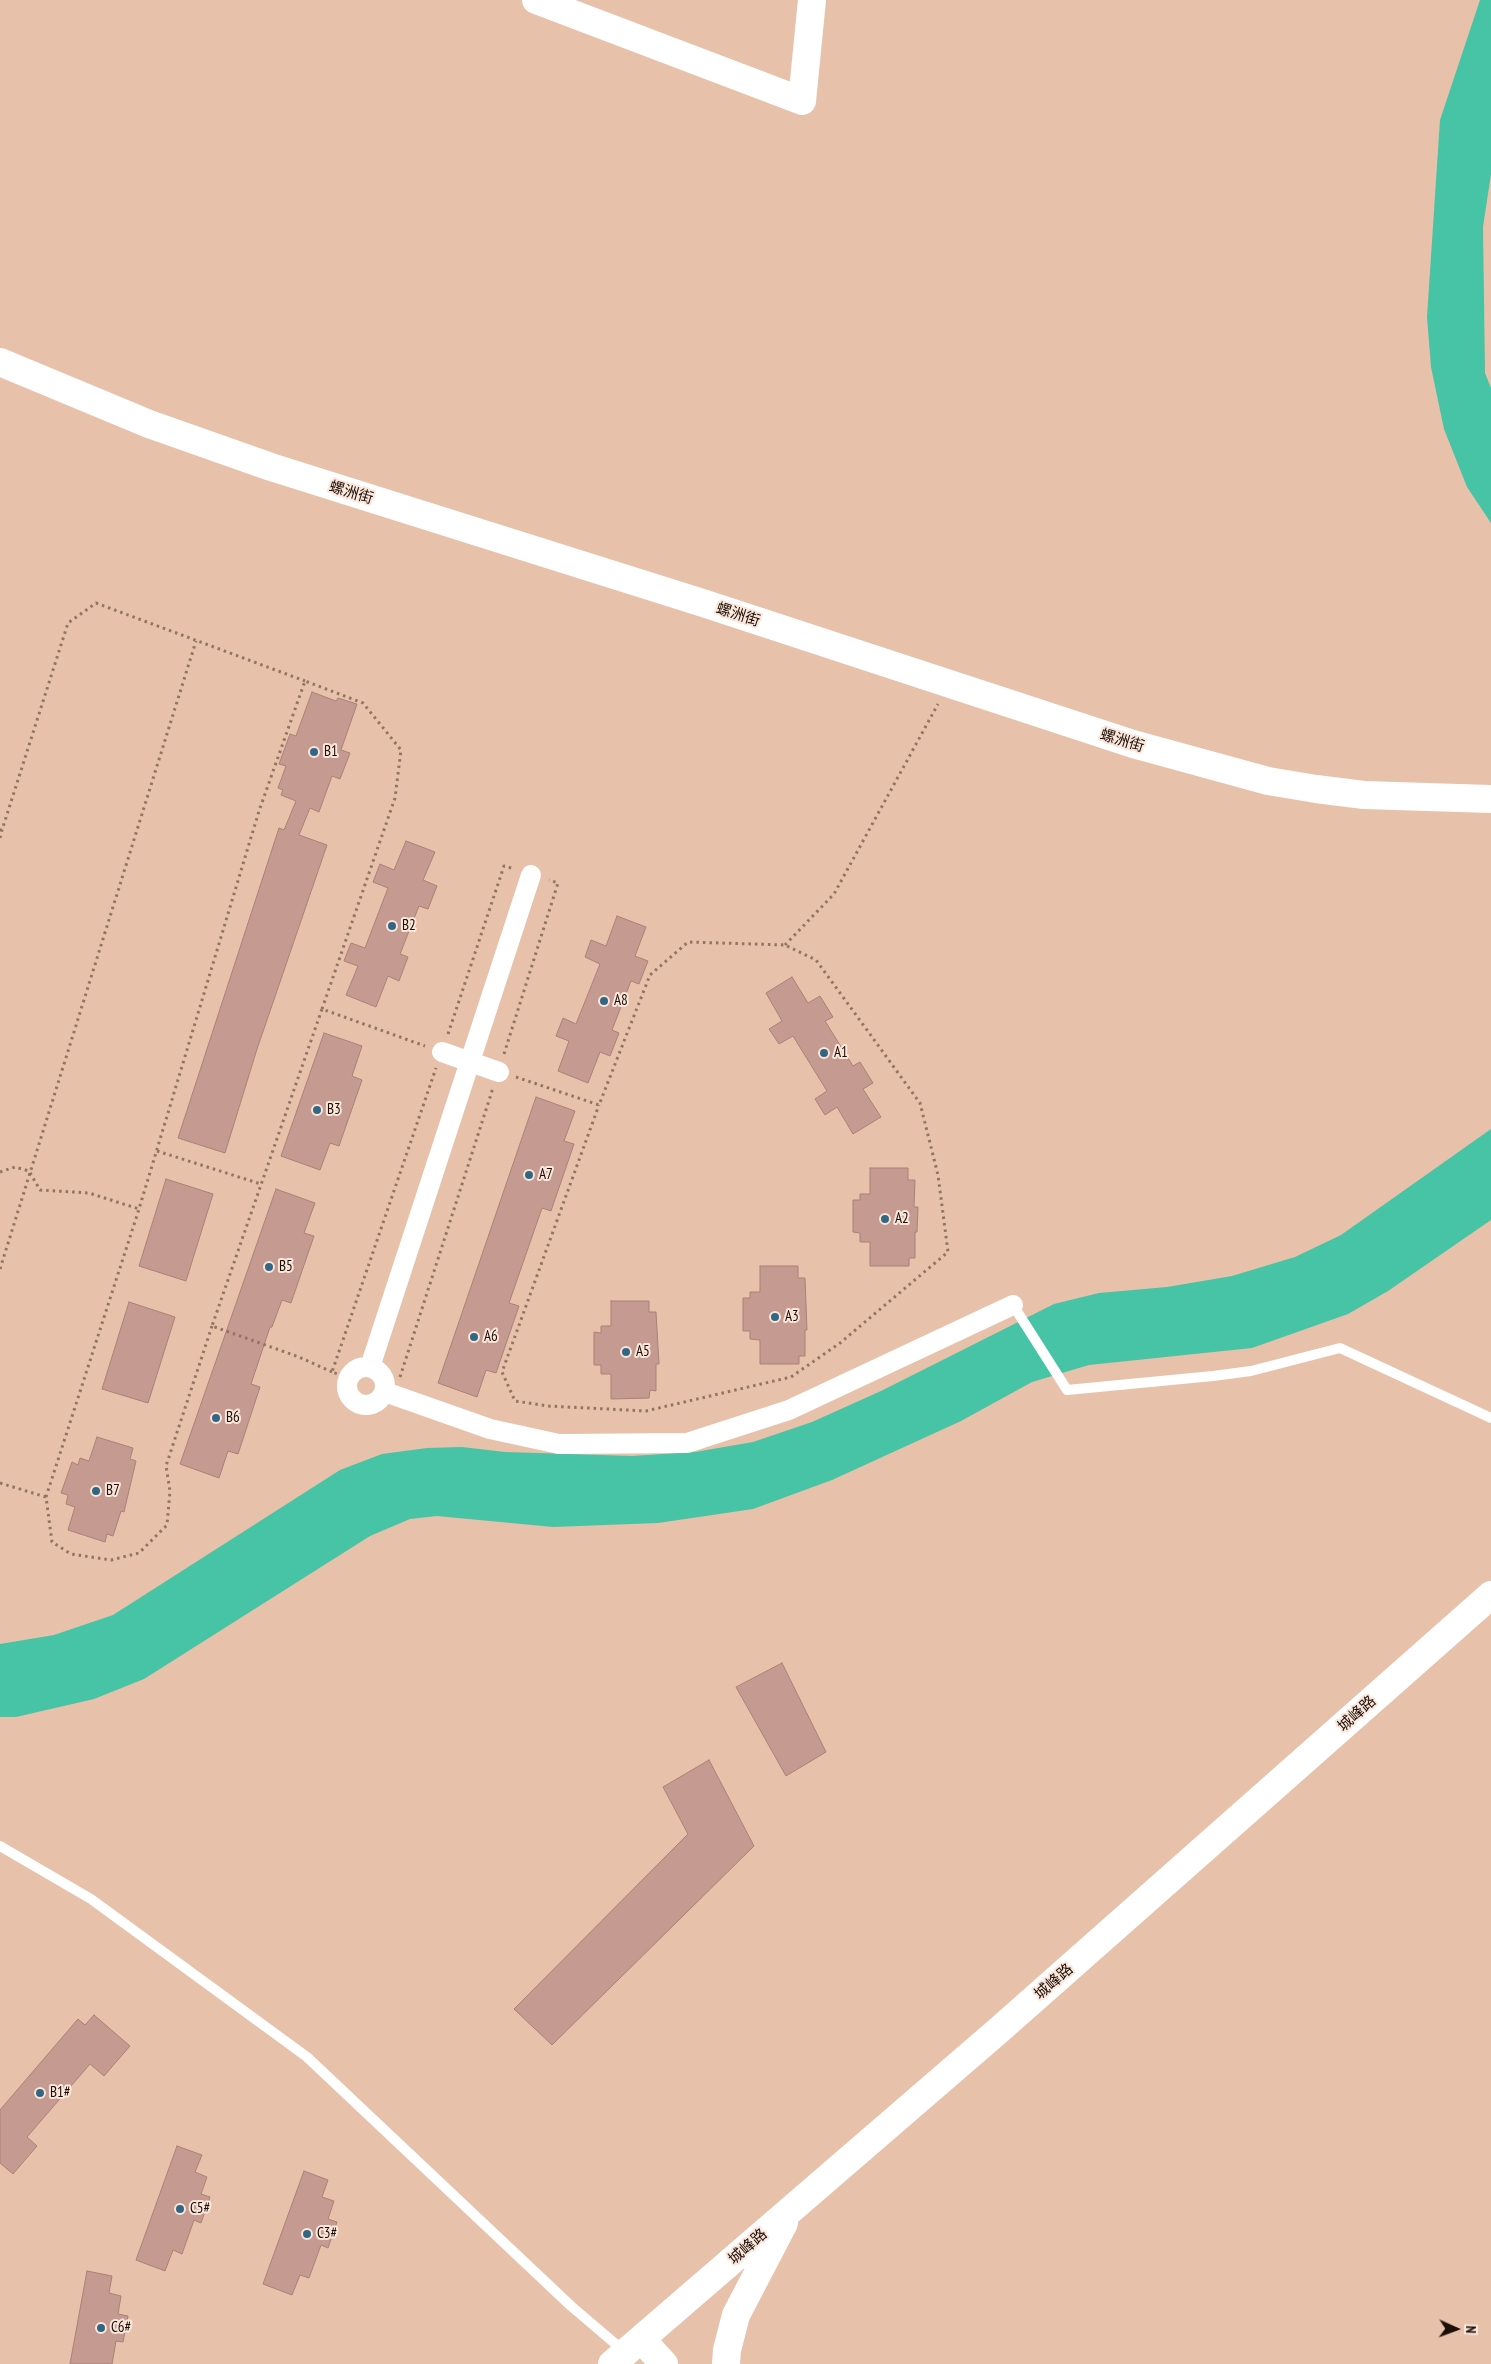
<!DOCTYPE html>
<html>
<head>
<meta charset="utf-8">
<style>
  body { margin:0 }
  #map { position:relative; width:1491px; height:2364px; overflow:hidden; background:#e7c1aa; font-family:"PT Sans Narrow",sans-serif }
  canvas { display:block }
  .north { position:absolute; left:1431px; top:2304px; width:50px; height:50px; -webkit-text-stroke:4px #fae6db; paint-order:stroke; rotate:92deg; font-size:14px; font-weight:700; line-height:20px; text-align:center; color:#1b0f07 }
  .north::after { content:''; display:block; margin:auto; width:18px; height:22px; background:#1b0f07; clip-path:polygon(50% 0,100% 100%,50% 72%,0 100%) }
</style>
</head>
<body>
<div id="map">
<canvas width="1491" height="2364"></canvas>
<div class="north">N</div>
</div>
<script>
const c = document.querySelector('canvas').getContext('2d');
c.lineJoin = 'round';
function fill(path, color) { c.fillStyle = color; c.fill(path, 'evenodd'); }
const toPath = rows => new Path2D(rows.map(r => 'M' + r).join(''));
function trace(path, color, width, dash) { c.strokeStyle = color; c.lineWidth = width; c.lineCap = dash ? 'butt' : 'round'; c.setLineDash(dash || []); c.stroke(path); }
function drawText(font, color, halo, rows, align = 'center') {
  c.font = font + ' "PT Sans Narrow","Noto Sans SC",sans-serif'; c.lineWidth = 4; c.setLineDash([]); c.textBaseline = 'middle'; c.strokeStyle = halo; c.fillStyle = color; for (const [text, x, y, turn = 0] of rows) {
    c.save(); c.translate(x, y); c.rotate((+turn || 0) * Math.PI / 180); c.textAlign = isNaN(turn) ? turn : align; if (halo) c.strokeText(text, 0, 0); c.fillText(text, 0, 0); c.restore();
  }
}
fill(toPath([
  [1480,0,1491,0,1491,174,1483,227,1485,373,1491,388,1491,523,1467,487,1444,429,1431,367,1427,317,1440,120],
  [1491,1129,1491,1220,1388,1291,1348,1314,1252,1348,1089,1365,1032,1382,961,1421,832,1480,753,1509,658,1523,553,1527,437,1516,410,1519,370,1536,144,1679,94,1699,16,1717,0,1717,0,1644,54,1635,113,1615,340,1470,382,1454,427,1448,462,1447,505,1452,632,1456,695,1452,753,1442,812,1422,881,1391,1054,1304,1099,1293,1167,1287,1232,1276,1295,1257,1341,1235]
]), '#47c3a5');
const building = toPath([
  [312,692,336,701,338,698,357,704,341,750,350,753,340,779,332,776,319,812,310,808,299,835,327,845,257,1049,225,1153,178,1138,279,828,284,830,296,801,281,795,283,790,278,788,286,766,279,764,290,734,296,736,312,692],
  [406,841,435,852,423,880,437,886,428,909,419,906,400,954,408,957,399,981,388,976,376,1007,346,995,358,966,344,961,351,943,365,948,388,888,373,882,380,864,394,870,406,841],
  [617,916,646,927,635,956,648,961,639,984,631,981,612,1030,619,1033,610,1056,600,1052,588,1083,558,1071,569,1041,556,1036,563,1018,576,1024,600,964,585,957,591,940,606,946,617,916],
  [792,977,808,1003,820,996,833,1017,825,1021,853,1066,860,1062,873,1083,863,1089,881,1117,853,1134,837,1107,825,1115,815,1099,827,1091,793,1036,779,1044,769,1029,782,1021,766,993,792,977],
  [324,1033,362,1046,352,1076,362,1080,339,1146,330,1143,320,1170,281,1156,324,1033],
  [536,1097,575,1111,564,1141,574,1144,551,1211,542,1208,509,1303,519,1306,496,1373,486,1370,477,1397,438,1383,536,1097],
  [870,1168,908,1168,908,1180,915,1180,914,1207,918,1207,917,1232,915,1232,915,1258,909,1258,909,1266,870,1266,870,1242,860,1242,860,1233,853,1232,853,1200,860,1200,860,1194,870,1194,870,1168],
  [166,1179,213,1194,186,1281,139,1266,166,1179],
  [276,1189,315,1203,304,1233,314,1236,291,1303,282,1300,272,1327,270,1327,251,1384,260,1387,238,1454,228,1451,219,1478,180,1464,276,1189],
  [760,1266,798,1266,798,1278,805,1278,807,1330,805,1330,805,1356,799,1356,799,1364,760,1364,760,1340,750,1339,750,1331,743,1331,743,1298,750,1298,750,1292,760,1292,760,1266],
  [611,1301,649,1301,649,1312,656,1312,659,1364,656,1364,656,1391,650,1390,649,1398,611,1399,611,1374,601,1374,601,1365,594,1365,594,1332,601,1333,601,1326,611,1326,611,1301],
  [129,1302,175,1317,148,1403,102,1389,129,1302],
  [97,1437,133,1448,130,1459,136,1461,124,1512,121,1511,113,1536,107,1534,105,1542,68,1530,75,1507,66,1504,68,1495,61,1493,72,1462,78,1465,80,1458,89,1461,97,1437],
  [782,1663,826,1752,786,1776,736,1687,782,1663],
  [709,1760,754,1846,552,2045,514,2009,688,1834,663,1787,709,1760],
  [94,2015,130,2046,104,2076,90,2064,27,2137,37,2146,13,2174,0,2163,0,2110,78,2019,85,2025,94,2015],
  [177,2146,202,2155,195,2172,207,2177,201,2194,210,2197,201,2223,194,2220,182,2254,173,2250,165,2271,136,2260,177,2146],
  [304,2171,328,2180,322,2197,334,2201,328,2219,337,2222,328,2248,321,2245,309,2278,300,2275,292,2295,263,2284,304,2171],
  [87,2271,112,2276,109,2293,121,2296,118,2314,128,2316,123,2342,116,2341,112,2364,70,2364,87,2271]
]);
fill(building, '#c59b91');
trace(building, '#aa8177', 1);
trace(toPath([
  [0,830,2,830,68,623,96,603,305,681],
  [0,838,2,830],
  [785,945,834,894,938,704],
  [448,1034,504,866,515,869],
  [504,1054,558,883,549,880],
  [516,1077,599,1105,650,975,688,942,785,945,816,960,920,1103,938,1175,948,1252,840,1343,791,1377,646,1411,548,1406,515,1401,502,1372,599,1105],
  [157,1151,261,1184],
  [0,1172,15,1167,29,1171,40,1190,89,1193,139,1209],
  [0,1269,196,641],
  [212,1326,166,1466,170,1491,167,1525,139,1553,111,1560,71,1554,52,1542,46,1497,139,1209,259,811,305,681,363,703,401,750,395,798,322,1009],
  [332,1372,299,1357,212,1326,322,1009,425,1046],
  [400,1377,493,1088],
  [349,1378,332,1372,436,1068],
  [0,1483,46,1497]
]), '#907564', 3, [2.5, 4]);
trace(toPath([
  [1013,1305,1067,1390,1213,1376,1251,1371,1340,1348,1491,1418],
  [0,1846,91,1899,307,2057,571,2306,625,2352]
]), '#fff', 10);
trace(toPath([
  [442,1052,499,1072],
  '347 1386a19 19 0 1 1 38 0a19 19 0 1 1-38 0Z',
  [370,1367,531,875],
  [385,1392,490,1429,559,1444,687,1443,789,1410,1013,1305]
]), '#fff', 20);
trace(toPath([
  [536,0,802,101,812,0],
  [0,362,149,424,271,467,706,604,1133,744,1268,781,1316,789,1364,795,1491,799],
  [641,2339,664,2364],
  [612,2364,999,2030,1491,1595],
  [726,2364,727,2350,736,2315,784,2223]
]), '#fff', 28);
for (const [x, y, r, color] of [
  [314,752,5,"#326783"],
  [392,926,5,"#326783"],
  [604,1001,5,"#326783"],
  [824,1053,5,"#326783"],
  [317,1110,5,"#326783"],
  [529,1175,5,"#326783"],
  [885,1219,5,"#326783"],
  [269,1267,5,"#326783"],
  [775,1317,5,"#326783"],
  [474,1337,5,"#326783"],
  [626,1352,5,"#326783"],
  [216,1418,5,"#326783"],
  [96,1491,5,"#326783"],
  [40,2093,5,"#326783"],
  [180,2209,5,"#326783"],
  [307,2234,5,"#326783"],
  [101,2328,5,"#326783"]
]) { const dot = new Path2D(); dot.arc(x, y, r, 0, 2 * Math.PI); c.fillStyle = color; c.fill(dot); trace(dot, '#fae6db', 2); }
drawText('15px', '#1b0f07', '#fae6db', [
  ["螺洲街",351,493,17],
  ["螺洲街",738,615,18],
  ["螺洲街",1122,741,17],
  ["城峰路",1357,1714,-42],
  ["城峰路",1054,1982,-41],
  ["城峰路",748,2247,-41]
]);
drawText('15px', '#1b0f07', '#fae6db', [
  ["B1",324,752],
  ["B2",402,926],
  ["A8",614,1001],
  ["A1",834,1053],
  ["B3",327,1110],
  ["A7",539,1175],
  ["A2",895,1219],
  ["B5",279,1267],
  ["A3",785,1317],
  ["A6",484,1337],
  ["A5",636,1352],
  ["B6",226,1418],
  ["B7",106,1491],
  ["B1#",50,2093],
  ["C5#",190,2209],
  ["C3#",317,2234],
  ["C6#",111,2328]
], 'left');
</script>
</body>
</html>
